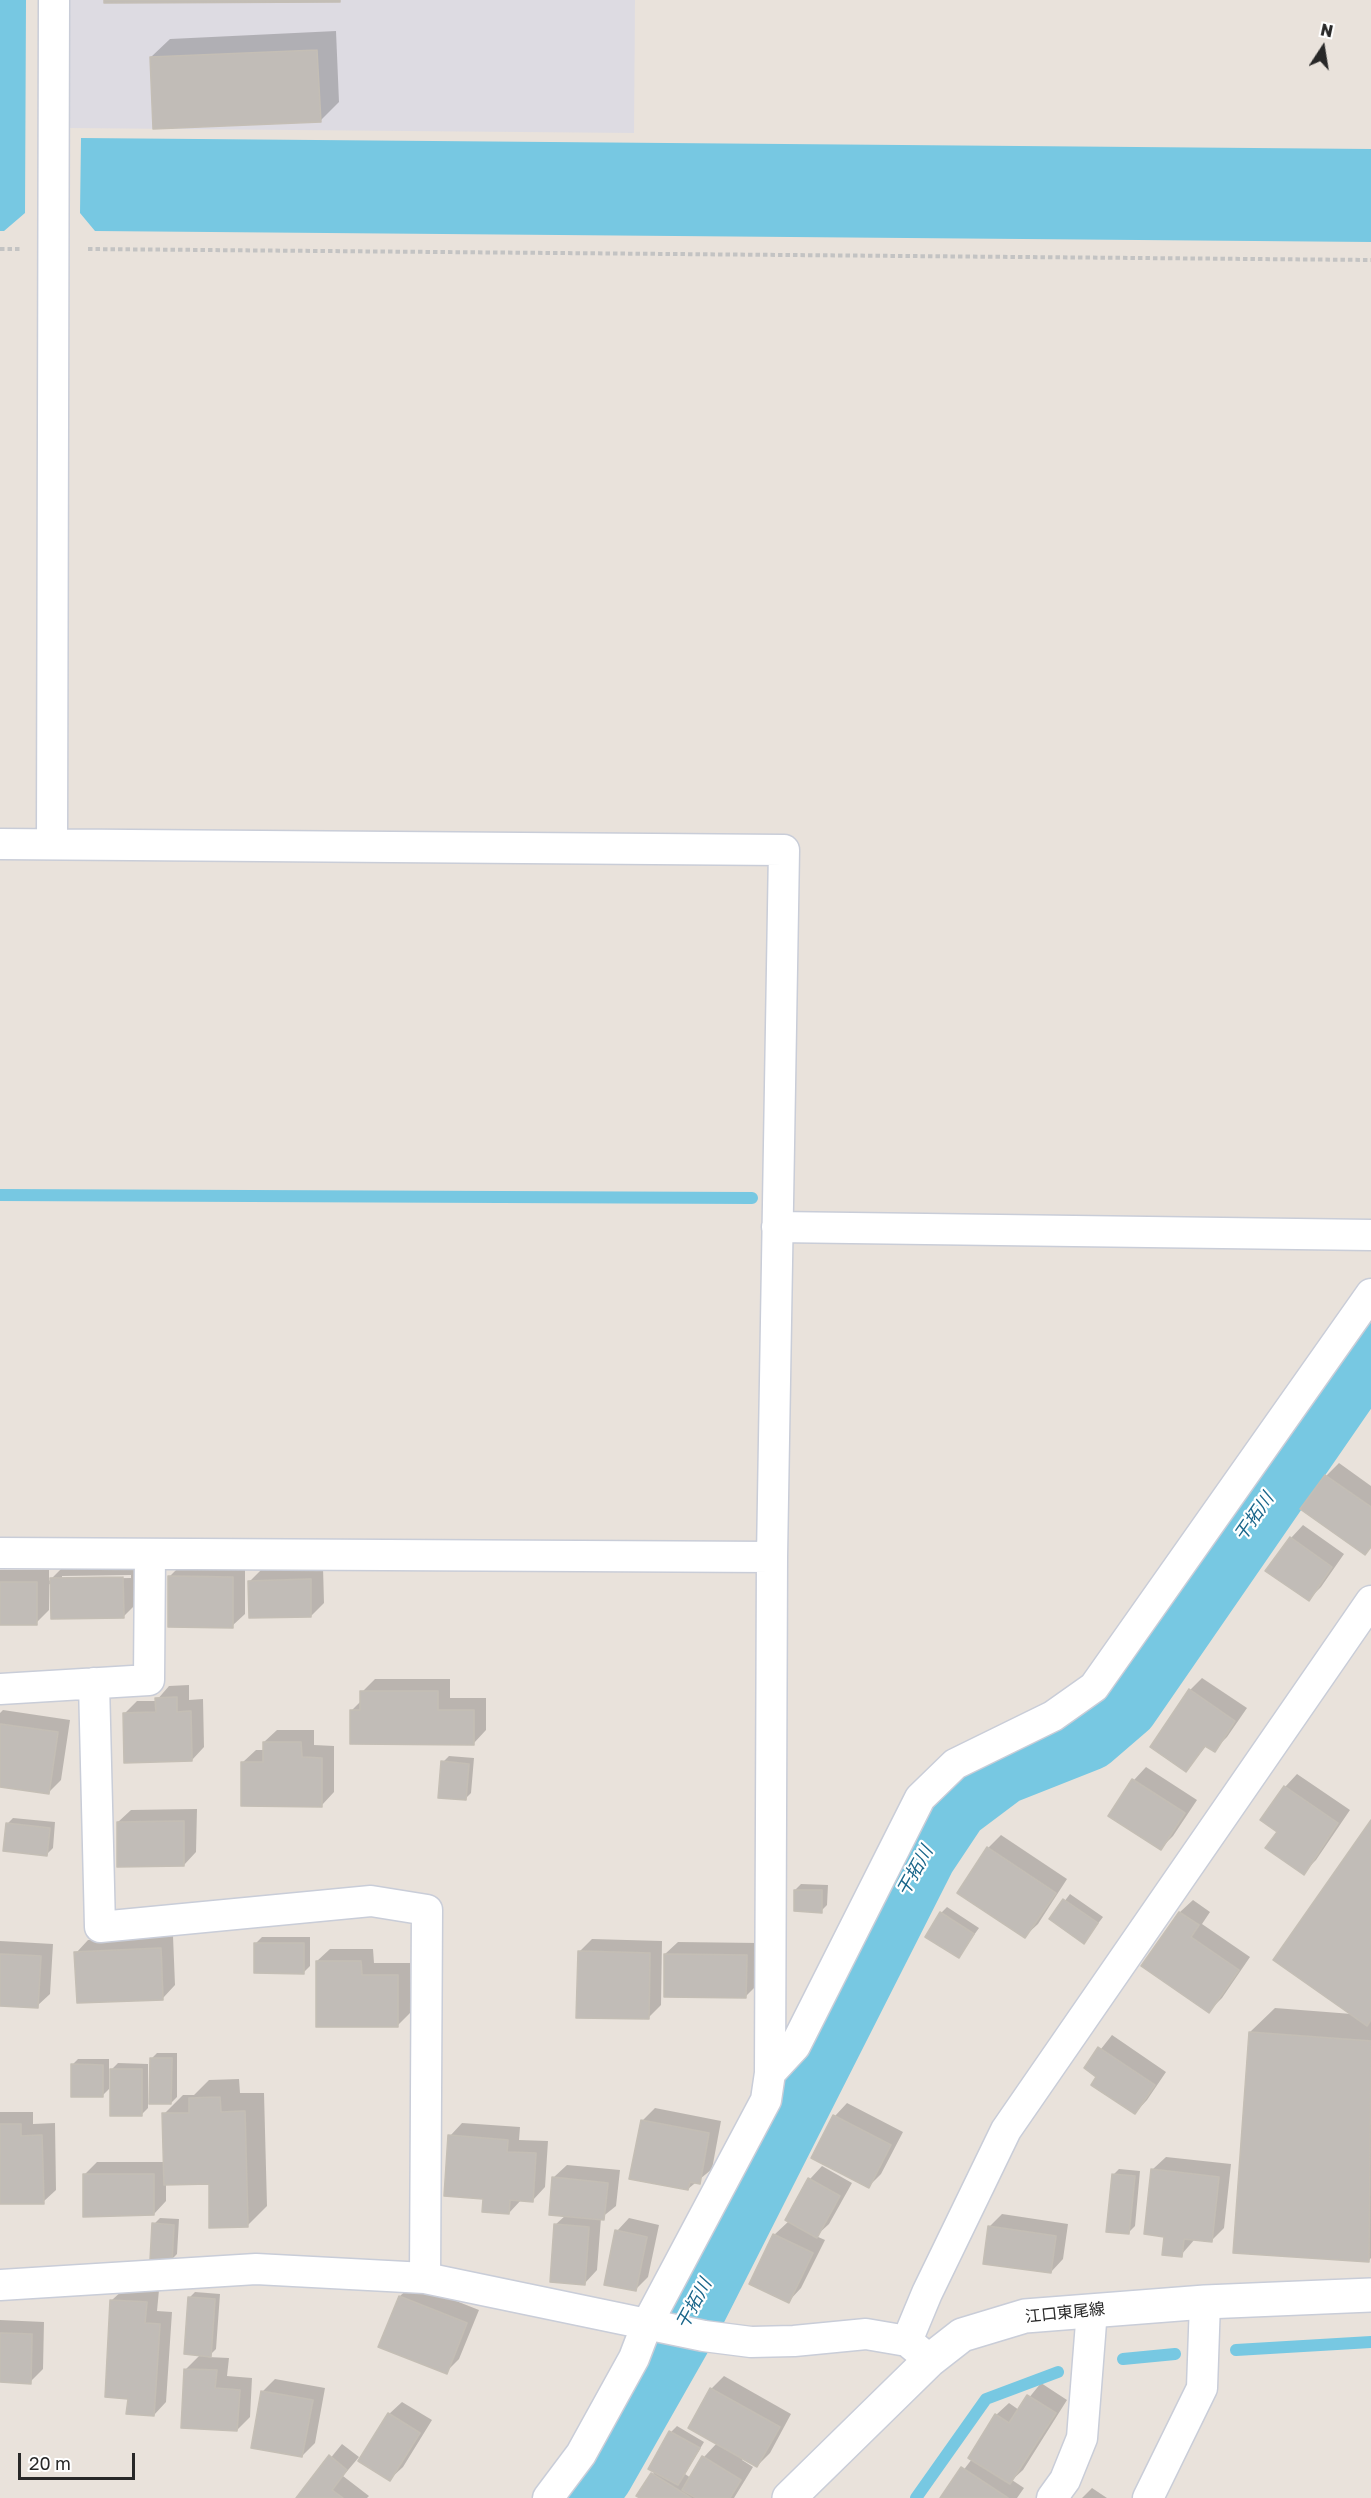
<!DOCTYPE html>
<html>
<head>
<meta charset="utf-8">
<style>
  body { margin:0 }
  #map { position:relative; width:1371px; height:2498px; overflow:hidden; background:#e9e2db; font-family:"Golos Text",sans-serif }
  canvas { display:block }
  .north { position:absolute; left:1293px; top:18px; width:60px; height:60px; -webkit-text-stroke:4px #fff; paint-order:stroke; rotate:12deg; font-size:16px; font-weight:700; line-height:24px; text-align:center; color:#282828 }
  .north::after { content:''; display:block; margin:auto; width:21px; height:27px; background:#282828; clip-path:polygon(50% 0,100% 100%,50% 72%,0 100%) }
  .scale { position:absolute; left:18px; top:2453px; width:117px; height:27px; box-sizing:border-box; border:3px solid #282828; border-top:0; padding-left:8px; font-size:18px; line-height:21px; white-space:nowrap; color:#282828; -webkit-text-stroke:4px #fff; paint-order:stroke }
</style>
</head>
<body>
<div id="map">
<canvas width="1371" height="2498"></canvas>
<div class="north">N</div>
<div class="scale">20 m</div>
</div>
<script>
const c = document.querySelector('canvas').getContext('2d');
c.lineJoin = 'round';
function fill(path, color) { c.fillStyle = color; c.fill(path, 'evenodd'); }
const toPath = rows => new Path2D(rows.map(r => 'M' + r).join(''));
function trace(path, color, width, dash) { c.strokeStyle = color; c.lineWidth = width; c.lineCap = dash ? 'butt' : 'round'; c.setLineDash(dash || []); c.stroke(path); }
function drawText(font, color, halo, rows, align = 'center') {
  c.font = font + ' "Golos Text","Noto Sans JP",sans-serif'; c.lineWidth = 4.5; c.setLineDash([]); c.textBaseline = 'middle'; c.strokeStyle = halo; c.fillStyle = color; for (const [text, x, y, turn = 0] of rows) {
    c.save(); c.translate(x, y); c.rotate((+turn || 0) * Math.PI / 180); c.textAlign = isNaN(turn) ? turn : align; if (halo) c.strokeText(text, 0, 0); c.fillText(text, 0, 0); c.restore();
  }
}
fill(toPath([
  [69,0,635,0,634,133,68,128]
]), '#dddbe2');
fill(toPath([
  [0,0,26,0,25,213,4,231,0,231],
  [81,138,1371,149,1371,242,95,231,80,213]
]), '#77c8e2');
fill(toPath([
  [336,31,339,102,320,121,151,57,170,39],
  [1339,1463,1371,1486,1371,1547,1365,1553,1326,1476],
  [1303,1525,1344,1554,1321,1587,1308,1600,1291,1538],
  [182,1564,245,1565,245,1614,232,1626,169,1577],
  [136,1565,136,1604,123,1617,49,1584,49,1610,36,1623,0,1623,0,1570,49,1570,49,1581,64,1566],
  [131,1575,131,1578,62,1579,62,1576],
  [323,1567,324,1603,311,1616,250,1581,263,1568],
  [1202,1678,1247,1708,1227,1737,1214,1750,1207,1745,1186,1770,1190,1690],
  [375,1679,450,1679,450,1698,486,1698,486,1730,474,1743,352,1710,362,1700,362,1692],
  [189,1685,189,1700,203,1699,204,1747,192,1760,124,1714,137,1701,156,1701,169,1686],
  [3,1710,70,1720,61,1780,49,1792,0,1785,0,1713],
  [277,1730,314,1730,314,1745,334,1746,334,1792,322,1805,243,1762,256,1750,264,1750,264,1742],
  [449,1756,474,1758,471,1793,465,1799,443,1762],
  [1146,1767,1197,1800,1173,1836,1161,1848,1110,1816,1134,1780],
  [1297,1774,1350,1810,1316,1860,1303,1873,1285,1787],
  [197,1809,196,1852,184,1865,118,1822,131,1810],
  [13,1818,55,1822,53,1848,47,1854,7,1824],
  [1371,1823,1371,2258,1368,2261,1250,2032,1275,2008,1352,2014],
  [1001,1835,1067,1879,1038,1924,1025,1936,988,1848],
  [801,1884,828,1885,827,1905,821,1911,795,1890],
  [1070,1894,1103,1917,1084,1942,1051,1919],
  [1193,1900,1210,1912,1202,1924,1250,1957,1222,1998,1209,2011,1143,1966,1180,1912],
  [947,1907,979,1928,959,1956,941,1913],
  [173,1936,175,1985,163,1998,76,1953,88,1940],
  [262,1937,310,1937,310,1966,304,1972,256,1943],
  [592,1939,662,1941,661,2005,648,2018,579,1952],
  [0,1941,53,1944,50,1994,37,2006,0,2004],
  [678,1942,759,1943,758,1984,745,1997,665,1954],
  [330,1949,373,1949,374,1963,410,1963,410,2013,397,2026,317,1961],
  [1112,2035,1166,2072,1147,2100,1135,2113,1098,2076,1086,2068],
  [157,2053,177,2053,177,2097,171,2103,151,2059],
  [78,2059,109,2059,109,2089,103,2095,72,2065],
  [118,2063,148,2064,148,2108,142,2114,112,2069],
  [239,2079,240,2093,264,2093,267,2206,248,2225,210,2182,166,2184,166,2201,154,2214,84,2175,97,2162,165,2162,164,2114,183,2095,194,2095,209,2080],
  [847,2103,903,2132,881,2174,868,2187,835,2116],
  [655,2108,721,2121,712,2169,688,2189,642,2121],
  [0,2112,33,2112,33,2124,55,2123,56,2190,43,2202,0,2203],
  [462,2123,520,2127,519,2140,548,2141,545,2187,533,2200,522,2199,509,2213,450,2136],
  [1166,2157,1231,2164,1224,2228,1211,2241,1195,2239,1181,2255,1166,2235,1153,2169],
  [567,2165,620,2170,616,2206,601,2218,597,2270,585,2283,555,2225,566,2215,554,2177],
  [822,2166,852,2183,829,2224,816,2236,825,2240,801,2288,789,2301,774,2235,789,2221,787,2219,810,2179],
  [1119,2169,1140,2171,1135,2226,1129,2232,1113,2175],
  [1002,2214,1068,2224,1063,2259,1051,2272,989,2227],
  [160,2218,179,2219,177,2254,171,2260,154,2224],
  [629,2218,659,2225,648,2277,635,2290,617,2231],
  [413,2284,479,2310,459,2359,446,2372,400,2296],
  [125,2288,159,2290,157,2311,172,2312,166,2402,154,2415,129,2397,112,2300],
  [195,2292,220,2294,216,2349,208,2357,229,2358,227,2376,252,2378,250,2417,237,2430,186,2369,201,2354,189,2298],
  [0,2320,44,2322,43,2369,30,2382,0,2381],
  [724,2376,791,2414,770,2453,757,2466,743,2458,742,2460,753,2467,734,2498,643,2498,671,2432,677,2426,704,2442,685,2474,691,2478,704,2457,717,2443,711,2389],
  [275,2379,325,2388,315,2443,302,2456,262,2392],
  [1041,2383,1067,2400,1023,2470,1012,2480,1024,2488,1017,2498,942,2498,972,2459,996,2415,1009,2403,1019,2410],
  [402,2402,432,2420,403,2467,390,2479,389,2414],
  [342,2444,359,2457,343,2476,369,2496,367,2498,298,2498],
  [1092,2488,1107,2498,1082,2498]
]), '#0003');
trace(toPath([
  [0,1195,752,1198],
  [1236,2350,1371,2342],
  [1123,2359,1175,2354],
  [916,2498,986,2399,1058,2372]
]), '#77c8e2', 12);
trace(toPath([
  [581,2498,599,2473,686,2320,922,1854,954,1806,1002,1770,1088,1736,1124,1705,1371,1347]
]), '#77c8e2', 70);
const building = toPath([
  [104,0,340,0,340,2,104,3,104,0],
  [317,50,321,122,153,129,150,57,317,50],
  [1325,1475,1371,1507,1371,1547,1365,1555,1300,1509,1325,1475],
  [1290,1537,1332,1567,1309,1601,1265,1571,1290,1537],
  [168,1576,233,1577,233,1628,168,1627,168,1576],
  [123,1577,124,1618,51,1619,50,1578,123,1577],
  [311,1579,311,1617,249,1618,248,1581,311,1579],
  [0,1582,37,1582,37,1625,0,1625,0,1582],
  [1189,1689,1235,1721,1215,1752,1205,1746,1186,1772,1150,1747,1189,1689],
  [360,1691,438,1691,438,1710,474,1710,474,1745,350,1744,350,1710,360,1710,360,1691],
  [177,1697,177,1712,191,1711,192,1761,124,1763,123,1713,156,1712,155,1698,177,1697],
  [0,1724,58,1732,49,1794,0,1787,0,1724],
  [263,1742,301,1742,302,1757,322,1758,322,1807,241,1806,241,1762,263,1762,263,1742],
  [441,1761,469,1764,466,1800,438,1798,441,1761],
  [1132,1779,1185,1813,1161,1850,1108,1816,1132,1779],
  [1284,1786,1338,1823,1304,1875,1265,1848,1277,1832,1260,1820,1284,1786],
  [1371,1820,1371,2020,1367,2026,1273,1960,1371,1820],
  [184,1821,184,1866,117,1867,117,1822,184,1821],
  [6,1823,50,1828,47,1856,3,1851,6,1823],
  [987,1847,1056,1893,1025,1938,957,1893,987,1847],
  [794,1890,822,1890,822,1913,794,1911,794,1890],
  [1063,1899,1098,1923,1084,1944,1049,1919,1063,1899],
  [940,1912,974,1934,959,1958,925,1937,940,1912],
  [1179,1912,1199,1925,1191,1937,1239,1970,1209,2013,1141,1966,1179,1912],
  [254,1943,304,1943,304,1974,254,1973,254,1943],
  [161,1948,163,2000,77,2003,74,1952,161,1948],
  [578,1951,650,1953,649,2019,576,2018,578,1951],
  [0,1954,41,1956,38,2008,0,2006,0,1954],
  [664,1954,747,1955,746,1998,664,1997,664,1954],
  [316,1961,361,1961,362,1975,398,1975,398,2027,316,2027,316,1961],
  [1249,2032,1371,2041,1369,2262,1233,2253,1249,2032],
  [1098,2047,1155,2085,1135,2114,1091,2085,1096,2077,1084,2068,1098,2047],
  [150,2058,172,2058,171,2104,149,2104,150,2058],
  [71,2064,103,2065,103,2097,71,2097,71,2064],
  [110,2069,142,2069,142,2116,110,2116,110,2069],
  [220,2097,221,2112,245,2111,248,2227,209,2228,209,2184,164,2185,162,2113,189,2113,189,2098,220,2097],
  [833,2115,891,2145,869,2188,811,2158,833,2115],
  [641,2120,709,2133,700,2184,690,2182,688,2190,629,2179,641,2120],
  [0,2124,21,2124,21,2136,42,2135,44,2204,0,2204,0,2124],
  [448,2135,508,2140,507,2152,536,2153,533,2202,510,2200,509,2214,482,2212,483,2199,444,2196,448,2135],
  [1151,2169,1219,2177,1212,2242,1184,2239,1182,2257,1162,2255,1164,2237,1144,2234,1151,2169],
  [83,2174,154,2174,154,2215,83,2217,83,2174],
  [1112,2174,1135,2176,1129,2234,1106,2232,1112,2174],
  [552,2177,608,2183,604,2220,549,2215,552,2177],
  [808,2178,840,2196,817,2238,785,2220,808,2178],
  [152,2223,174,2225,172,2261,150,2260,152,2223],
  [554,2224,589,2227,585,2285,550,2282,554,2224],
  [988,2226,1056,2236,1051,2273,983,2264,988,2226],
  [615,2230,647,2237,636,2291,604,2285,615,2230],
  [773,2234,813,2253,789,2303,749,2284,773,2234],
  [399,2296,467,2323,447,2374,378,2347,399,2296],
  [188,2297,215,2299,211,2357,184,2354,188,2297],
  [110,2300,147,2302,145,2323,160,2324,154,2416,126,2414,128,2399,105,2397,110,2300],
  [0,2333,32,2334,31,2384,0,2382,0,2333],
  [184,2369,217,2370,215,2388,240,2390,237,2431,181,2428,184,2369],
  [710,2388,780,2427,757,2467,688,2428,710,2388],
  [261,2391,313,2400,302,2457,251,2448,261,2391],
  [1027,2395,1056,2413,1010,2484,968,2458,995,2414,1009,2423,1027,2395],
  [388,2413,420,2433,390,2481,358,2461,388,2413],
  [669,2431,700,2448,678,2485,648,2469,669,2431],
  [329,2455,347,2470,332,2490,343,2498,296,2498,329,2455],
  [702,2456,741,2480,730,2498,696,2498,682,2490,702,2456],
  [961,2467,1008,2498,940,2498,961,2467],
  [651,2473,691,2498,640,2498,636,2496,651,2473]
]);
fill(building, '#c1bcb7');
trace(building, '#c4beb5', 1.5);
const minor = toPath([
  [0,844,784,850,772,1557,770,2073,766,2100,647,2324,634,2358,581,2454,548,2498],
  [52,844,54,0],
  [777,1227,1371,1235],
  [0,1553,772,1557],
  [94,1683,100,1927,371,1901,427,1910,425,2278],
  [0,1689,149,1680,150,1554],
  [770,2073,795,2046,920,1798,955,1764,1053,1716,1094,1687,1371,1294],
  [0,2285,256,2269,425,2278,704,2336,751,2342,794,2341,866,2334,907,2341,930,2360],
  [907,2341,927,2293,1006,2130,1371,1601],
  [1052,2498,1065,2480,1082,2438,1092,2310],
  [1148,2498,1202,2388,1205,2302]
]);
const secondary = toPath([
  [789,2498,930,2360,962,2335,1025,2316,1205,2302,1371,2295]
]);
trace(minor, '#c9cdd8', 33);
trace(secondary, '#c9cdd8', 36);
trace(toPath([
  [0,249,20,249],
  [88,249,1371,260]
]), '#c3c3c3', 4, [4.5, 3]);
trace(minor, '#fff', 30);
trace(secondary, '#fff', 33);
drawText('16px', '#282828', '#fff', [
  ["江口東尾線",1065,2313,-6]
]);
drawText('italic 18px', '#1a668a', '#fff', [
  ["干拓川",1254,1517,-55],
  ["干拓川",915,1871,-61],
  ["干拓川",694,2304,-62]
]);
</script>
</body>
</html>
